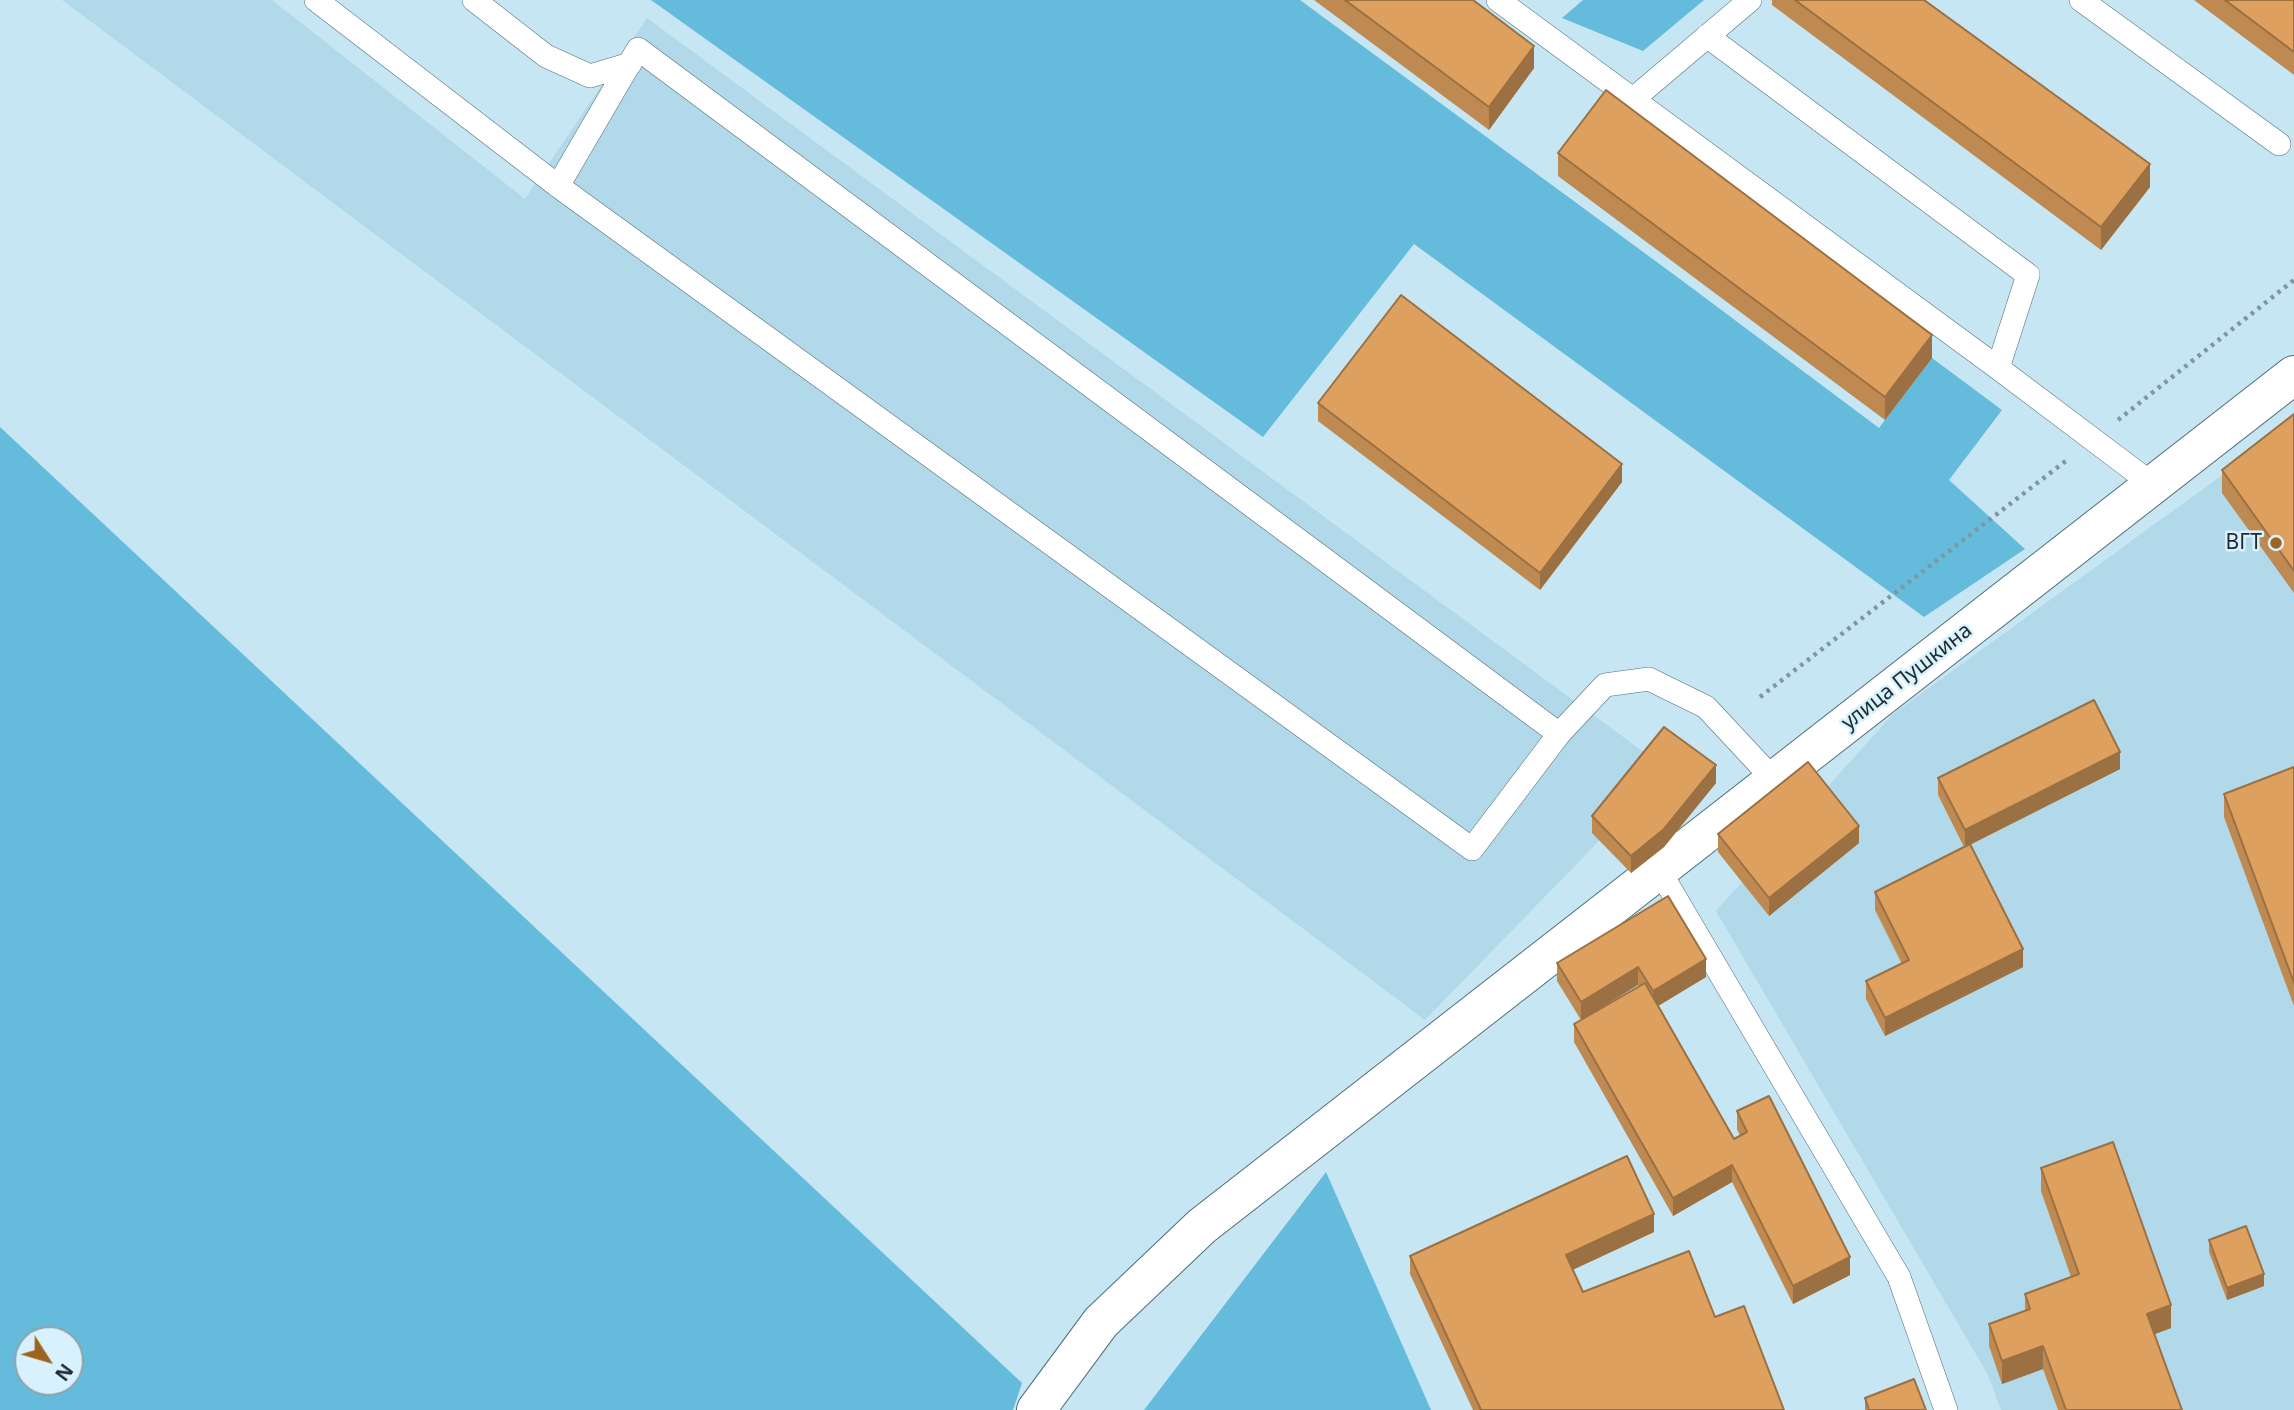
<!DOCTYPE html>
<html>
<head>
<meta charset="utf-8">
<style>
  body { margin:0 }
  #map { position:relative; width:2294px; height:1410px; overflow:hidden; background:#c6e6f3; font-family:"Noto Sans",sans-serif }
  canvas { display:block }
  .north { position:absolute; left:14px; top:1326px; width:70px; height:70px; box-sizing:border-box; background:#d8f2fd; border:2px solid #8ea2ab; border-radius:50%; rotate:127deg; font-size:19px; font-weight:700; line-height:28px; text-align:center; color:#1e2a2f }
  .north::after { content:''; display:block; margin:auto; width:24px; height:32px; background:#9c6420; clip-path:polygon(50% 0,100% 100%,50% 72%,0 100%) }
</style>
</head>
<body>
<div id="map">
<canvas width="2294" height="1410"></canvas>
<div class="north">N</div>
</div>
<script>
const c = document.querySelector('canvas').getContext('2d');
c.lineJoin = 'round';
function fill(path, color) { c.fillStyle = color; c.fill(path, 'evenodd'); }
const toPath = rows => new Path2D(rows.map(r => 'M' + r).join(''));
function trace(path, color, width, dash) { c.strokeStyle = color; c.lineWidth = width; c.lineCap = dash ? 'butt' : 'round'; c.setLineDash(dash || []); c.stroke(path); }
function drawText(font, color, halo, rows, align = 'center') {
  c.font = font + ' "Noto Sans",sans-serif'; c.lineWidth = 5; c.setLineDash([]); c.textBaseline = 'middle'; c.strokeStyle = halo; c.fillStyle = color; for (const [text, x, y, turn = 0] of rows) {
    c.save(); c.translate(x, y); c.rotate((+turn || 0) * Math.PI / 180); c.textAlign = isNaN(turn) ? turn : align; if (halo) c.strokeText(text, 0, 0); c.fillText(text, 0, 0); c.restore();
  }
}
fill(toPath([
  [62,0,272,0,525,199,647,18,1668,770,1425,1020],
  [2294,423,2294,1410,2001,1410,1987,1373,1716,911,1893,714]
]), '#b1d9ea');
fill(toPath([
  [651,0,1300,0,1684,282,1879,428,1932,358,2002,410,1949,480,2025,549,1924,617,1414,244,1263,437],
  [1583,0,1704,0,1643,51,1562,18],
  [0,427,1022,1383,1013,1410,0,1410],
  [28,1340,70,1340,70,1382,28,1382],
  [1326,1172,1431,1410,1144,1410]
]), '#65bbdb');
const service = toPath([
  [316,0,558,186,1472,849,1559,734,1605,685,1649,679,1706,707,1775,781],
  [474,0,546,56,590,76,630,64],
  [1498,0,1998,368,2152,484],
  [2081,0,2279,144],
  [1707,36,2028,275,1998,368],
  [1632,100,1750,0],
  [558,186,638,49,1559,734],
  [1659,870,1899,1277,1946,1410]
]);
const minor = toPath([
  [1036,1410,1101,1322,1202,1226,2294,375]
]);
trace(service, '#506d79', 24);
trace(minor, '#506d79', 40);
trace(toPath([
  [2118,420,2294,280],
  [1760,697,2067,460]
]), '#7f97a0', 4.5, [3.5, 5]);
trace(service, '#fff', 23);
trace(minor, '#fff', 38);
fill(toPath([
  [1314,0,1473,0,1534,68,1489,130],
  [1772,0,1924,0,2150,187,2101,250,1772,5],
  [2194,0,2294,0,2294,75],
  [1558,153,1932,358,1885,420,1558,176],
  [1318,403,1622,482,1540,590,1318,421],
  [2294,414,2294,593,2222,493,2222,470],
  [2294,767,2294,1006,2224,817,2224,794],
  [2120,769,1970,845,2023,967,1885,1036,1866,999,1866,981,1902,964,1875,910,1875,892,1964,847,1938,795,1938,778],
  [1716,783,1664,847,1631,873,1592,833,1592,816],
  [1718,834,1859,843,1769,916,1718,852],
  [1668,896,1706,977,1658,1006,1734,1139,1740,1136,1737,1129,1737,1111,1850,1275,1793,1304,1732,1182,1673,1216,1574,1042,1574,1024,1640,987,1638,985,1581,1020,1557,981,1557,963],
  [2041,1168,2171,1328,2155,1334,2182,1410,2058,1410,2043,1369,2002,1384,1989,1346,1989,1324,2025,1311,2025,1294,2071,1277,2041,1191],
  [1654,1232,1572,1270,1583,1292,1715,1317,1784,1410,1473,1410,1410,1274,1410,1256],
  [2209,1240,2264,1286,2227,1300,2209,1252],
  [1865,1398,1926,1410,1865,1410]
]), '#be8a51');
fill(toPath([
  [1534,46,1534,68,1489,130,1489,107],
  [2150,164,2150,187,2101,250,2101,227],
  [1932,335,1932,358,1885,420,1885,397],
  [1622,464,1622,482,1540,590,1540,573],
  [2120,752,2120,769,1965,847,1965,830],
  [1716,765,1716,783,1664,847,1631,873,1631,856],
  [1859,826,1859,843,1769,916,1769,898],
  [2023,949,2023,967,1885,1036,1885,1018],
  [1706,959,1706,977,1653,1009,1653,991],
  [1638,967,1638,985,1581,1020,1581,1002],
  [1732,1165,1732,1182,1673,1216,1673,1198],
  [1654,1214,1654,1232,1566,1273,1566,1255],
  [1850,1257,1850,1275,1793,1304,1793,1286],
  [2264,1274,2264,1286,2227,1300,2227,1288],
  [2171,1305,2171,1328,2147,1337,2147,1314],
  [2043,1346,2043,1369,2002,1384,2002,1361]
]), '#9b7042');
const building = toPath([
  [1345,0,1473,0,1534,46,1489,107,1345,0],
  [1795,0,1924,0,2150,164,2101,227,1795,0],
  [2225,0,2294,0,2294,52,2225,0],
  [1606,90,1932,335,1885,397,1558,153,1606,90],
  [1401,295,1622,464,1540,573,1318,403,1401,295],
  [2294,414,2294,571,2222,470,2294,414],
  [2094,700,2120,752,1965,830,1938,778,2094,700],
  [1664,727,1716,765,1664,829,1631,856,1592,816,1664,727],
  [1808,762,1859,826,1769,898,1718,834,1808,762],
  [2294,767,2294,983,2224,794,2294,767],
  [1970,844,2023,949,1885,1018,1866,981,1909,960,1875,892,1970,844],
  [1668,896,1706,959,1653,991,1638,967,1581,1002,1557,963,1668,896],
  [1645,983,1734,1139,1747,1132,1737,1111,1769,1096,1850,1257,1793,1286,1732,1165,1673,1198,1574,1024,1645,983],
  [2113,1142,2171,1305,2147,1314,2182,1410,2066,1410,2043,1346,2002,1361,1989,1324,2030,1309,2025,1294,2079,1274,2041,1168,2113,1142],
  [1627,1156,1654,1214,1566,1255,1583,1292,1689,1251,1715,1317,1744,1306,1784,1410,1481,1410,1410,1256,1627,1156],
  [2246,1226,2264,1274,2227,1288,2209,1240,2246,1226],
  [1914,1379,1926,1410,1869,1410,1865,1398,1914,1379]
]);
fill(building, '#dda05e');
trace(building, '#9b7042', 2);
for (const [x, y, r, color] of [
  [2276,543,7,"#9c6420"]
]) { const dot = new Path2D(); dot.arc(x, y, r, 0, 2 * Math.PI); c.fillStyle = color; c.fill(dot); trace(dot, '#d8f2fd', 2.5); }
drawText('21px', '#1e2a2f', '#d8f2fd', [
  ["ВГТ",2262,543]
], 'right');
drawText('21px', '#1e2a2f', '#d8f2fd', [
  ["улица Пушкина",1907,677,-38]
]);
</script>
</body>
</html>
